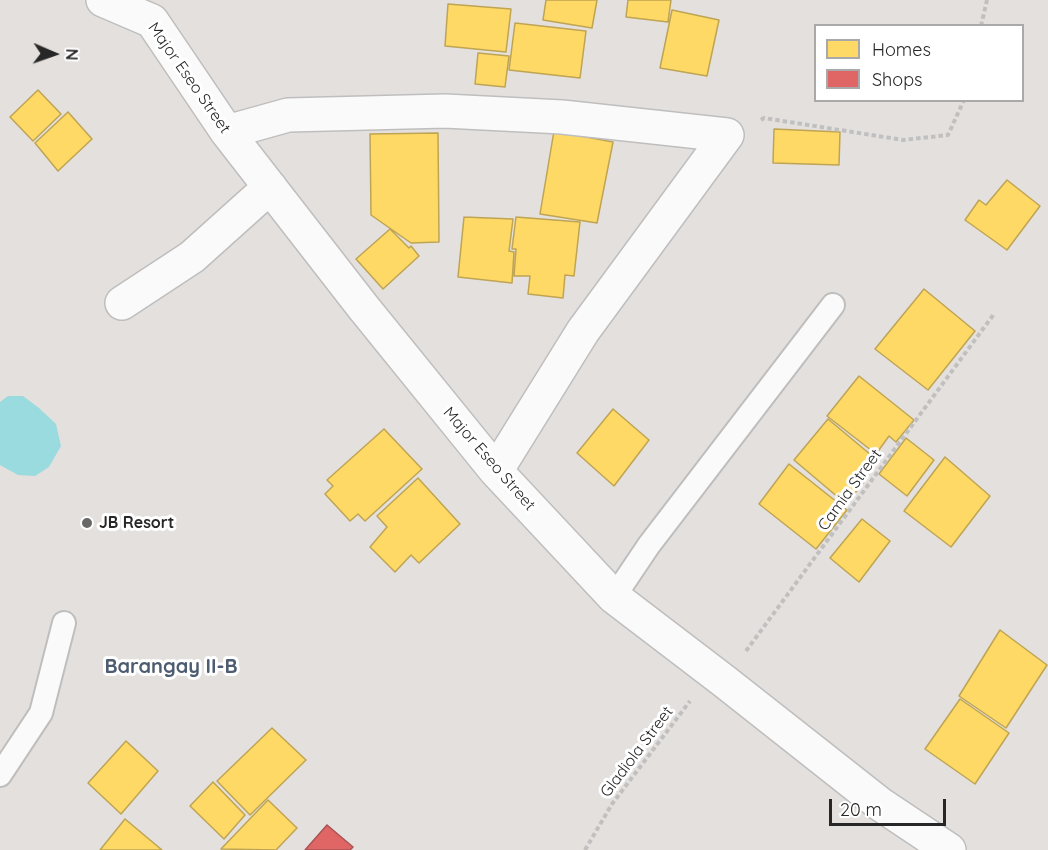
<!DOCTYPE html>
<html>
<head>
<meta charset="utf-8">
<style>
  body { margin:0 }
  #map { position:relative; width:1048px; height:850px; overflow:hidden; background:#e4e0de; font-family:Quicksand,sans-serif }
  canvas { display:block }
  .legend { position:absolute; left:814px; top:24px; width:210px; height:78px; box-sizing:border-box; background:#fff; border:2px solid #a9a9a9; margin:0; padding:8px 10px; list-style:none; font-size:18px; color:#272727 }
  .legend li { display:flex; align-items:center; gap:12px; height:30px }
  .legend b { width:30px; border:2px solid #a9a9a9 }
  .north { position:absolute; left:24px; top:24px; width:60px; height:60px; -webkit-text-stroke:4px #fff; paint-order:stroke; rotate:92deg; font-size:16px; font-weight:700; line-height:24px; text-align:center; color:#272727 }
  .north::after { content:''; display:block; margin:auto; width:21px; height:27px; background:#272727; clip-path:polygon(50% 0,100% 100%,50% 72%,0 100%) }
  .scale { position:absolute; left:829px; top:799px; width:117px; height:27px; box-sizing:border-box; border:3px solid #272727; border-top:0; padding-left:8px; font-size:18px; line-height:21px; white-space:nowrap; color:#272727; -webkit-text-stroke:4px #fff; paint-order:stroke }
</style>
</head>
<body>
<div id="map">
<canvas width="1048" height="850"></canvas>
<ul class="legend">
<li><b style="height:16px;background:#ffd966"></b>Homes</li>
<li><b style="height:16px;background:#e06666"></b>Shops</li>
</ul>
<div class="north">N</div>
<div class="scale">20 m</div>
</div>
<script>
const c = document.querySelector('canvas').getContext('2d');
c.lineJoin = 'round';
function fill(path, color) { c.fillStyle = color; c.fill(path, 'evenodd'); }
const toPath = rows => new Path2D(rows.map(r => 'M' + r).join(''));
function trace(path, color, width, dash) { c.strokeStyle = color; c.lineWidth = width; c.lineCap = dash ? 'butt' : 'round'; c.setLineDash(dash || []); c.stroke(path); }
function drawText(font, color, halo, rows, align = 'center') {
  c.font = font + ' Quicksand,sans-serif'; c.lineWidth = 6; c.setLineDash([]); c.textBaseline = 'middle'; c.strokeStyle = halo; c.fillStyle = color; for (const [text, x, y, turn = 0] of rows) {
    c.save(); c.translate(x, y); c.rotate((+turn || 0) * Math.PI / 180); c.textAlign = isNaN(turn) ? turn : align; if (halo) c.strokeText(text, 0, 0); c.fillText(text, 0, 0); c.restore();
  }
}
fill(toPath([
  [8,396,23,396,39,408,56,424,61,446,49,467,35,476,18,475,0,465,0,402]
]), '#99dbde');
const homes = toPath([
  [546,0,597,0,592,28,543,20,546,0],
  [628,0,671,0,668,22,626,17,628,0],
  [448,4,511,9,506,52,445,46,448,4],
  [672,10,719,20,707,76,660,68,672,10],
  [515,23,586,31,580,78,509,70,515,23],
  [478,53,509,56,505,87,475,84,478,53],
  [38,90,61,114,33,141,10,117,38,90],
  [68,112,92,139,58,171,35,143,68,112],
  [774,129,840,132,839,165,773,163,774,129],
  [554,131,613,142,597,223,540,214,554,131],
  [438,133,439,242,411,243,371,215,370,134,438,133],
  [1007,180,1040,206,1007,250,965,220,979,200,986,205,1007,180],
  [464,217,513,219,509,251,514,252,512,283,458,277,464,217],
  [516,217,580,222,574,276,565,275,563,298,528,294,530,276,514,276,516,249,512,249,516,217],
  [390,229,409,248,411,246,419,256,383,289,356,259,390,229],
  [924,289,975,331,928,390,875,349,924,289],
  [859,376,914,420,896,442,889,436,876,454,827,416,859,376],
  [613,409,649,440,614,486,577,453,613,409],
  [828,419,877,460,861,479,864,482,846,504,794,460,828,419],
  [384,429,422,469,365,521,358,514,350,521,325,494,333,486,327,480,384,429],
  [906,438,934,460,907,496,879,474,906,438],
  [945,457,990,496,951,547,904,511,945,457],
  [789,464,847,510,816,549,759,504,789,464],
  [418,478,460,524,419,563,411,555,395,572,370,547,387,527,377,516,418,478],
  [862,519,890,541,859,582,830,558,862,519],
  [1000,630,1047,665,1006,728,959,696,1000,630],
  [960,699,1009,733,975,784,925,749,960,699],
  [272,728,306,760,250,815,217,781,272,728],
  [126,741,158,771,121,814,88,783,126,741],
  [213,782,245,815,224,839,190,806,213,782],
  [268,800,297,828,276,850,221,849,268,800],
  [125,819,162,850,100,850,125,819]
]);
fill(homes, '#ffd966');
trace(homes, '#bea453', 1.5);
const shops = toPath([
  [327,825,353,847,350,850,305,850,327,825]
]);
fill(shops, '#e06666');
trace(shops, '#a85353', 1.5);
const lane = toPath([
  [614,597,649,545,833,305],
  [0,775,41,713,64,623]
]);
const street = toPath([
  [103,0,152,21,227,132,363,307,496,471,614,597,724,681,880,804,949,850],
  [227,132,288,115,445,111,562,117,727,135],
  [122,303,192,257,270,187],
  [496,471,583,331,727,135]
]);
trace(lane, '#bfbebe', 26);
trace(street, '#bfbebe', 36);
trace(toPath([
  [981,26,987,0],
  [761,120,764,118,903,140,948,135,964,100],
  [746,651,994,314],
  [585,850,612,804,690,701]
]), '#c1c0c0', 4, [4.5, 3]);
trace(lane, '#fbfafa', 22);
trace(street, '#fbfafa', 33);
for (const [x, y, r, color] of [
  [87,523,6,"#696867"]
]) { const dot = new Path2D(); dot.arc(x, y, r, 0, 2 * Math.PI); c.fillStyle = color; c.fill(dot); trace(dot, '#fff', 2); }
drawText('16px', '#272727', '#fff', [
  ["Major Eseo Street",189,78,55],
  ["Major Eseo Street",489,459,49],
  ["Camia Street",850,490,-54],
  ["Gladiola Street",637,752,-53]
]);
drawText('bold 16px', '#272727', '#fff', [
  ["JB Resort",99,523]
], 'left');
drawText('bold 20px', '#4e5c72', '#fff', [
  ["Barangay II-B",171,667]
]);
</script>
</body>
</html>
